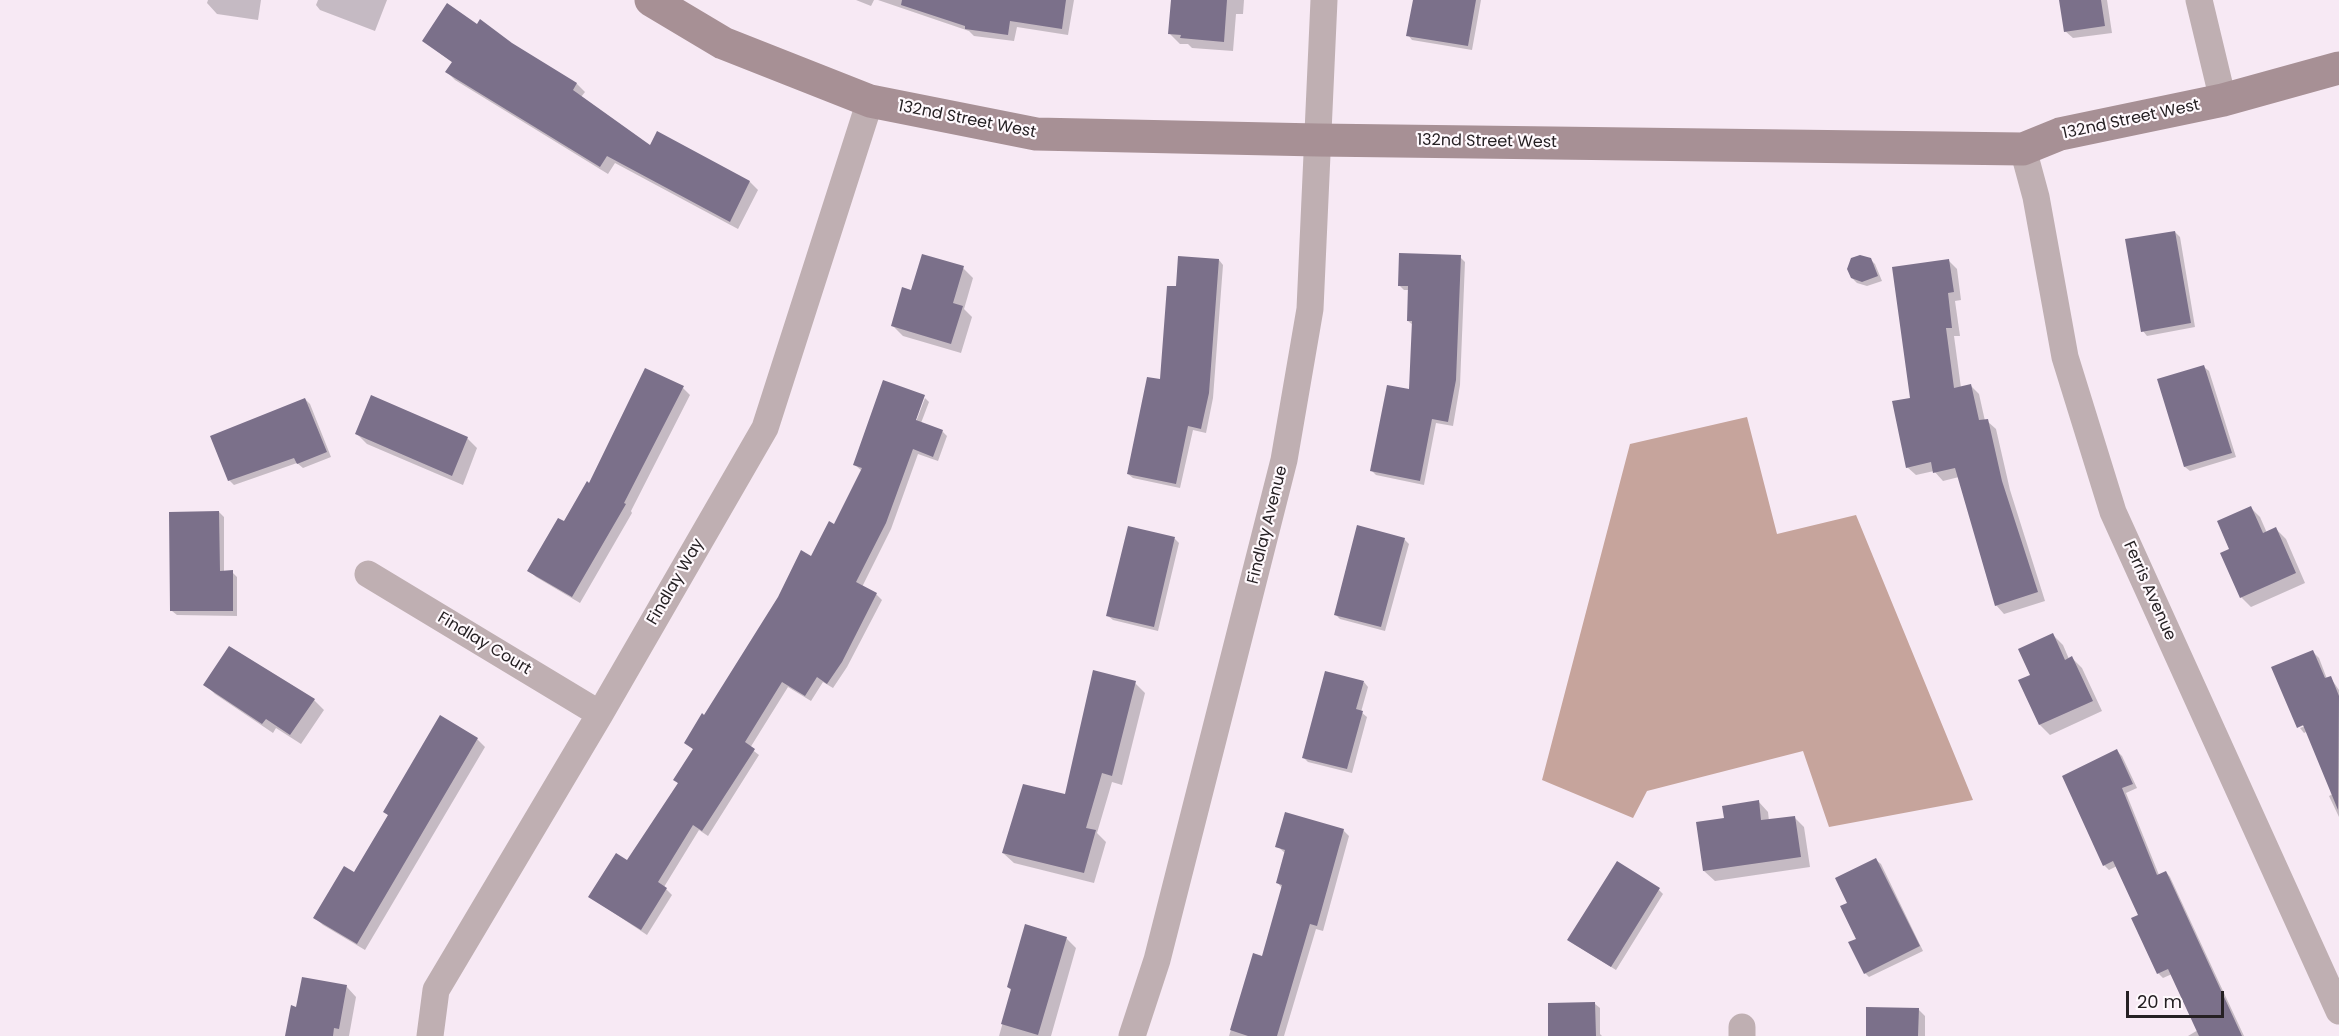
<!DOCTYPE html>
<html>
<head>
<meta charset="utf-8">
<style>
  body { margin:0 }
  #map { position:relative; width:2339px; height:1036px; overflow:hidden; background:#f7e9f4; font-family:Poppins,sans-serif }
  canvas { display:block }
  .scale { position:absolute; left:2126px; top:991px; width:98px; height:27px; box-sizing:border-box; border:3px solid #252023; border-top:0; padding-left:8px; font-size:18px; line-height:21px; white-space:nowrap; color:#252023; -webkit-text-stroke:4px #fff9fd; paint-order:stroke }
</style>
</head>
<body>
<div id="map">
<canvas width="2339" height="1036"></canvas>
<div class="scale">20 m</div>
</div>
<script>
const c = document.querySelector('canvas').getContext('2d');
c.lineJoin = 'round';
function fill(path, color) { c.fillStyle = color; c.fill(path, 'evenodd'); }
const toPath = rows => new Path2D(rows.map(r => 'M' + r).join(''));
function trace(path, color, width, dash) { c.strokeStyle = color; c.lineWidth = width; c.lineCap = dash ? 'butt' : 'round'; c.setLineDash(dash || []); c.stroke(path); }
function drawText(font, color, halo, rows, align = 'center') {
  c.font = font + ' Poppins,sans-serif'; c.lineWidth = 4.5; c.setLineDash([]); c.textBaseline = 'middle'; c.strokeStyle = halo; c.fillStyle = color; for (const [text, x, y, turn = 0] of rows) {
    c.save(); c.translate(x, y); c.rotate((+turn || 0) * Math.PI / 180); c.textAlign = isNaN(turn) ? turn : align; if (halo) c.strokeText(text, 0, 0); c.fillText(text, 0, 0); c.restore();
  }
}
fill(toPath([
  [1747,417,1777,534,1856,515,1973,800,1829,827,1803,751,1647,791,1633,818,1542,780,1630,444]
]), '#c6a49c');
fill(toPath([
  [208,0,261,0,258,20,217,14,207,3],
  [318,0,387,0,375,31,320,10,316,5],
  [856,0,874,0,871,6],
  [878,0,1074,0,1068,35,1017,27,1014,41,974,36,969,31],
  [1173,0,1244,0,1243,14,1236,14,1233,51,1192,48,1188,44,1180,44,1170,34],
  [1414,0,1481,0,1472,50,1412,40,1408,35],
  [2061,0,2107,0,2112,33,2073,38,2065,31],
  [477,26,512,44,577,84,585,92,581,97,651,147,658,134,750,182,758,190,738,229,615,163,608,174,455,80,447,72,453,63,424,41],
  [2175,232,2180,237,2195,327,2147,336,2143,331],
  [1460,257,1465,262,1460,385,1453,426,1436,423,1424,485,1376,475,1372,471,1410,391,1413,325,1408,321,1409,290,1404,290,1399,285],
  [1870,259,1875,264,1882,281,1867,286,1857,283,1852,278],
  [1219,260,1223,265,1213,398,1206,433,1193,430,1180,488,1133,478,1128,474,1162,381,1177,288],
  [1949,261,1957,269,1961,300,1955,301,1960,336,1954,336,1961,388,1971,386,1979,394,1985,421,1987,421,1996,429,2010,490,2045,601,2004,614,1996,605,1959,477,1943,481,1934,471,1916,475,1907,467,1911,399],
  [963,268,973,278,964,309,972,317,961,353,903,336,893,326,912,292],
  [2204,367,2209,371,2236,457,2190,471,2185,467,2159,380],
  [884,382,925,397,922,397,912,426,914,427,925,398,929,402,921,423,942,431,947,436,938,461,918,454,891,529,862,587,876,594,882,600,847,667,833,688,823,682,811,701,788,687,750,748,759,755,708,836,699,830,664,887,672,895,647,935,590,897,616,855,627,862,679,784,675,780,694,750,686,743,703,716,705,717,779,597,802,552,812,558,830,523,835,526,862,471,855,465],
  [683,388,690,395,631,511,632,513,580,603,536,577,529,570,590,485],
  [305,399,310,404,331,457,303,468,297,463,234,485,229,480],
  [357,434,467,438,477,448,463,485,367,444],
  [2250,507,2260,517,2267,533,2276,529,2286,539,2305,583,2251,607,2241,597,2231,550],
  [219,512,224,517,224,572,232,572,237,577,237,616,177,615,172,611],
  [1129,528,1175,539,1179,543,1158,631,1113,620,1108,616],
  [1404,539,1409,544,1385,631,1340,619,1335,614],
  [2052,634,2063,645,2069,659,2072,658,2082,668,2102,711,2050,735,2040,725,2032,676],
  [2313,652,2319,658,2327,679,2330,677,2339,690,2339,817,2329,796,2333,794,2308,731,2304,733,2300,728,2311,724,2298,727],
  [1364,682,1368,687,1361,712,1367,717,1352,773,1308,762,1303,757],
  [1135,683,1145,693,1122,785,1112,782,1097,833,1106,842,1094,883,1014,863,1003,853,1066,796],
  [205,684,314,700,324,710,301,744,276,728,273,733,215,694],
  [477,739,485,747,365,950,323,925,315,918,355,874,389,816,385,812],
  [2117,751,2122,756,2137,788,2126,793,2159,875,2166,872,2170,877,2244,1036,2188,1036,2198,1030,2172,974,2163,978,2158,973,2140,915,2117,866,2109,870,2104,865],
  [1758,801,1768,812,1769,821,1794,817,1804,827,1810,867,1715,881,1704,871,1725,819],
  [1343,830,1349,836,1323,931,1316,929,1284,1036,1229,1036,1254,955,1263,958,1282,888,1277,882,1285,853,1277,846],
  [1876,860,1881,864,1923,951,1869,977,1865,973,1849,904],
  [1659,890,1663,894,1616,970,1574,944],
  [1066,938,1076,948,1051,1036,999,1036,1012,991,1008,987],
  [346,986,356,997,349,1036,287,1036,298,1008],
  [1595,1004,1600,1008,1600,1034,1602,1036,1550,1036],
  [1918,1009,1925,1016,1925,1036,1867,1036]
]), '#0003');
fill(toPath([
  [902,0,1066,0,1062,29,1010,21,1008,35,965,29,965,26,901,5],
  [1171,0,1227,0,1224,42,1180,38,1181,35,1168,34],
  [1413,0,1476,0,1468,46,1406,36],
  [2059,0,2101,0,2105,26,2064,32],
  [447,3,477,24,480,19,512,43,577,83,573,90,650,145,657,131,750,181,730,222,607,156,600,167,445,72,452,62,422,41],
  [2175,231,2191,323,2141,332,2125,239],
  [1399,253,1461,255,1456,380,1448,422,1432,419,1420,481,1370,471,1387,385,1409,389,1412,321,1407,321,1408,286,1398,286],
  [922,254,964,266,953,303,963,306,951,344,891,326,902,287,911,290],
  [1860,255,1871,258,1878,276,1862,282,1851,278,1847,269,1851,258],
  [1178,256,1219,259,1209,393,1201,429,1188,426,1176,484,1127,474,1147,377,1160,379,1167,286,1176,286],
  [1949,259,1954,292,1948,293,1952,328,1946,328,1954,388,1971,384,1979,420,1988,419,2002,481,2038,592,1995,606,1955,468,1933,473,1931,462,1906,468,1892,401,1910,398,1892,267],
  [2204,365,2232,453,2184,467,2157,379],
  [645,368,684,386,624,503,626,504,572,597,527,571,558,518,564,521,587,481,589,483],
  [883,380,925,395,916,420,943,430,933,457,913,449,886,523,856,582,877,593,842,662,827,684,817,677,805,696,782,682,745,742,755,749,702,831,693,825,658,882,667,888,641,930,588,897,616,853,627,860,678,783,673,780,693,749,684,743,702,713,704,715,778,597,801,550,811,556,829,521,834,524,862,468,853,465],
  [371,395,468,437,452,476,355,434],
  [305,398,327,452,297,464,294,458,228,481,210,436],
  [2251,506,2263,533,2276,527,2296,573,2240,598,2220,553,2229,549,2217,521],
  [219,511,220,571,233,570,233,611,170,611,169,512],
  [1357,525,1405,538,1381,627,1334,615],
  [1128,526,1175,537,1154,627,1106,616],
  [2053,633,2065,660,2072,656,2093,701,2039,725,2018,680,2030,675,2018,649],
  [229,646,315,699,290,735,266,719,262,724,203,685],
  [2313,650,2325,678,2331,676,2339,696,2338,810,2303,725,2297,728,2271,667],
  [1093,670,1136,681,1112,776,1102,773,1086,828,1096,830,1084,873,1002,853,1023,784,1065,794],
  [1325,671,1364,681,1356,709,1363,711,1347,769,1302,758],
  [440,715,478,738,357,944,313,918,344,866,354,872,388,815,383,812],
  [2117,749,2133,784,2122,788,2157,875,2166,871,2242,1036,2199,1036,2168,969,2157,974,2131,918,2138,915,2113,861,2103,866,2062,776],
  [1759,800,1761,820,1795,816,1801,857,1703,871,1696,822,1724,818,1722,806],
  [1285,812,1344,829,1317,926,1310,924,1277,1036,1248,1036,1230,1030,1253,953,1262,956,1282,885,1276,883,1285,850,1275,847],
  [1876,858,1920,946,1864,974,1848,942,1856,939,1840,906,1847,903,1835,878],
  [1617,861,1660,888,1611,967,1567,940],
  [1025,924,1067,937,1038,1035,1001,1024,1011,989,1007,987],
  [302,977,347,985,339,1029,334,1028,333,1036,285,1036,291,1005,296,1007],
  [1595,1002,1596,1036,1548,1036,1548,1003],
  [1866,1007,1919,1008,1918,1036,1866,1036]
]), '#7b708a');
trace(toPath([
  [2199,0,2223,100],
  [2023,149,2036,197,2065,357,2113,512,2339,1011],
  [368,574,600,714],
  [1742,1027,1742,1036],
  [430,1036,436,990,600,714,765,428,870,101],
  [1132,1036,1157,960,1284,460,1310,309,1324,0]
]), '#bfafb2', 27);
trace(toPath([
  [651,0,723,43,870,101,1036,134,1318,140,2023,149,2060,134,2223,100,2339,68]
]), '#a79095', 33);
drawText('16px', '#252023', '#fff9fd', [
  ["132nd Street West",967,120,11],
  ["132nd Street West",2131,120,-12],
  ["132nd Street West",1487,142,1],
  ["Findlay Avenue",1268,525,-76],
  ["Findlay Way",676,582,-60],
  ["Ferris Avenue",2149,591,66],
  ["Findlay Court",484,644,31]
]);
</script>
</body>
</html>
